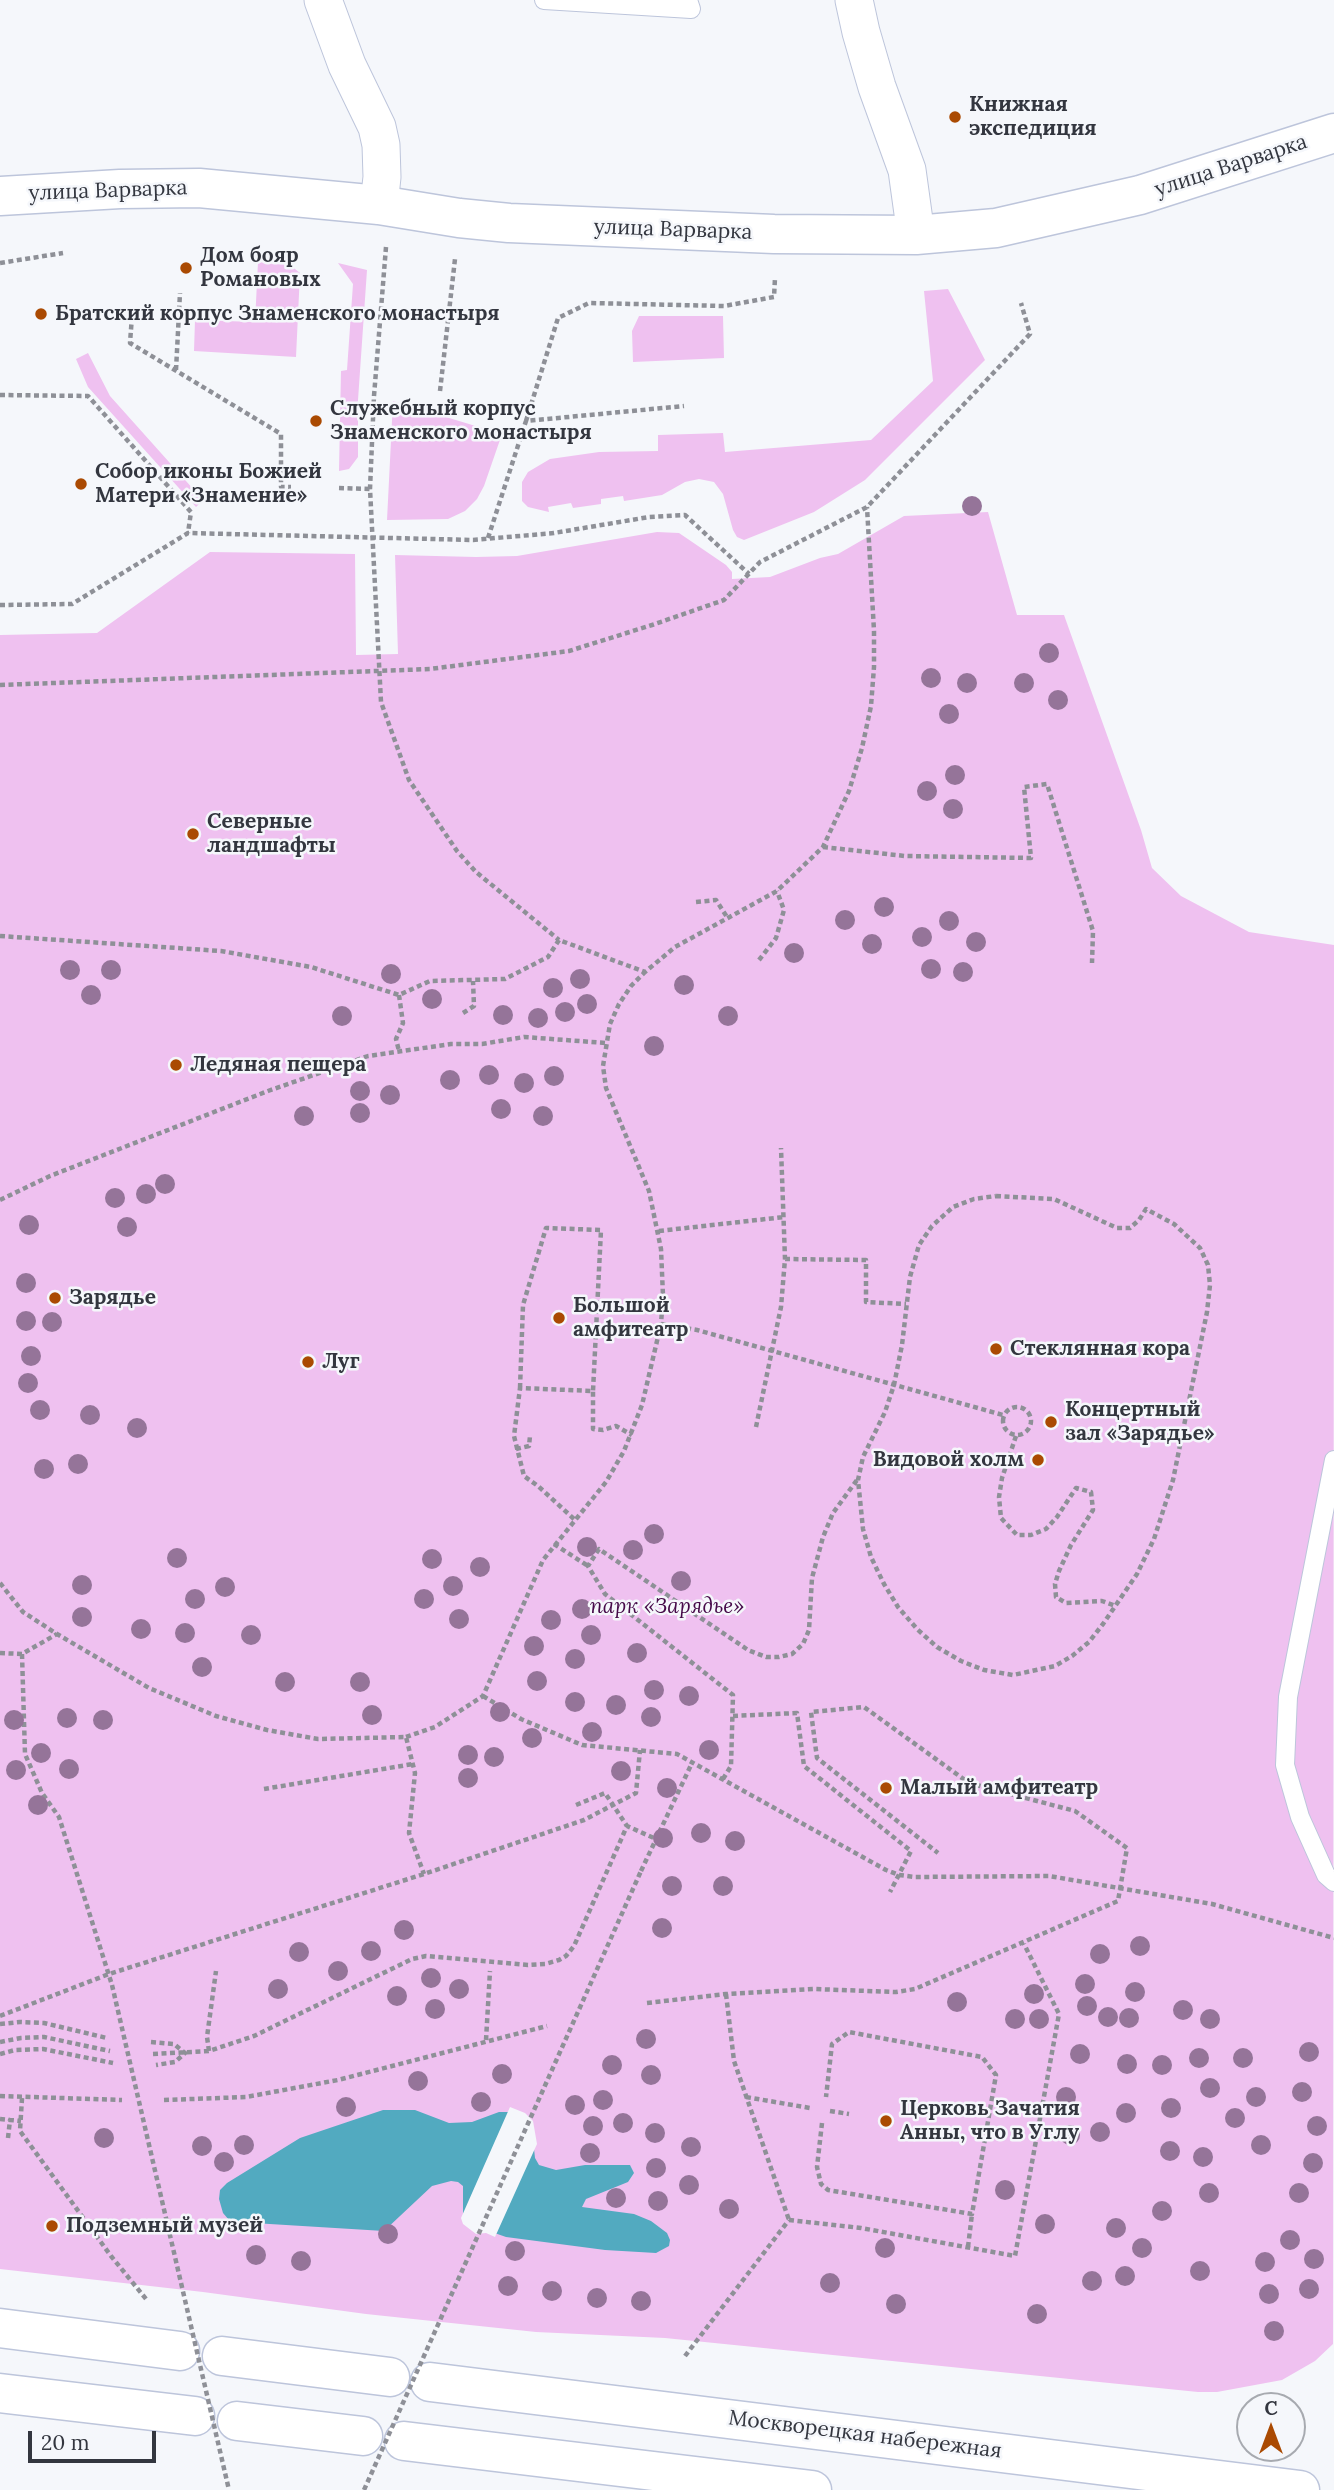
<!DOCTYPE html>
<html>
<head>
<meta charset="utf-8">
<style>
  body { margin:0 }
  #map { position:relative; width:1334px; height:2490px; overflow:hidden; background:#f5f7fb; font-family:Lora,serif }
  canvas { display:block }
  .north { position:absolute; left:1236px; top:2392px; width:70px; height:70px; box-sizing:border-box; background:#f5f7fb; border:2px solid #a7aab0; border-radius:50%; rotate:0deg; font-size:19px; font-weight:700; line-height:28px; text-align:center; color:#33363f }
  .north::after { content:''; display:block; margin:auto; width:24px; height:32px; background:#aa4a02; clip-path:polygon(50% 0,100% 100%,50% 72%,0 100%) }
  .scale { position:absolute; left:28px; top:2431px; width:128px; height:32px; box-sizing:border-box; border:4px solid #33363f; border-top:0; padding-left:9px; font-size:21px; line-height:24px; white-space:nowrap; color:#33363f; -webkit-text-stroke:5px #f5f7fb; paint-order:stroke }
</style>
</head>
<body>
<div id="map">
<canvas width="1334" height="2490"></canvas>
<div class="north">С</div>
<div class="scale">20 m</div>
</div>
<script>
const c = document.querySelector('canvas').getContext('2d');
c.lineJoin = 'round';
function fill(path, color) { c.fillStyle = color; c.fill(path, 'evenodd'); }
const toPath = rows => new Path2D(rows.map(r => 'M' + r).join(''));
function trace(path, color, width, dash) { c.strokeStyle = color; c.lineWidth = width; c.lineCap = dash ? 'butt' : 'round'; c.setLineDash(dash || []); c.stroke(path); }
function drawText(font, color, halo, rows, align = 'center') {
  c.font = font + ' Lora,serif'; c.lineWidth = 5; c.setLineDash([]); c.textBaseline = 'middle'; c.strokeStyle = halo; c.fillStyle = color; for (const [text, x, y, turn = 0] of rows) {
    c.save(); c.translate(x, y); c.rotate((+turn || 0) * Math.PI / 180); c.textAlign = isNaN(turn) ? turn : align; if (halo) c.strokeText(text, 0, 0); c.fillText(text, 0, 0); c.restore();
  }
}
fill(toPath([
  [258,262,290,265,300,273,296,357,194,351,195,320,255,322],
  [338,263,367,270,358,400,358,457,349,469,339,471,341,371,347,370,353,284],
  [948,289,985,360,865,480,814,512,744,540,737,537,733,530,723,494,714,482,699,479,685,482,662,495,624,501,623,496,601,499,601,504,573,508,571,503,548,507,549,512,528,507,522,501,522,482,528,472,550,459,599,452,658,451,658,435,723,433,725,452,871,440,933,381,924,291],
  [639,316,723,316,724,358,633,362,632,331],
  [88,353,110,396,203,500,196,507,88,387,76,359],
  [393,401,502,434,484,486,477,499,465,511,448,519,387,520],
  [988,512,1017,615,1064,615,1141,830,1152,868,1181,896,1249,932,1334,945,1333,2344,1315,2361,1282,2380,1217,2392,1198,2392,665,2338,536,2332,366,2314,203,2292,0,2269,0,635,97,633,210,552,355,554,356,655,398,654,395,555,476,557,517,556,657,532,679,533,726,565,732,572,732,579,770,577,820,558,838,554,904,516]
]), '#efc1f0');
fill(toPath([
  [383,2110,415,2110,449,2123,472,2122,499,2112,514,2112,532,2130,535,2158,539,2165,556,2170,585,2165,630,2165,634,2173,628,2182,586,2199,582,2207,634,2214,651,2221,667,2233,670,2240,669,2246,656,2253,605,2250,506,2237,486,2230,463,2215,463,2186,458,2182,451,2181,432,2186,384,2231,237,2222,229,2220,223,2213,219,2199,220,2190,227,2183,300,2138]
]), '#52aac0');
fill(toPath([
  [510,2107,525,2113,533,2121,537,2144,495,2237,486,2233,476,2234,463,2224,461,2218]
]), '#f5f7fb');
const service = toPath([
  [544,0,691,9,688,0],
  [1334,1460,1288,1697,1285,1765,1300,1817,1326,1875,1334,1882]
]);
const minor = toPath([
  [323,0,347,65,377,127,381,145,382,177,379,205],
  [854,0,861,32,877,87,907,170,916,235]
]);
const tertiary = toPath([
  [0,196,120,189,199,188,379,205,459,218,509,223,774,234,916,235,996,228,1140,195,1334,133]
]);
const secondary = toPath([
  [0,2393,195,2416],
  [237,2421,363,2436],
  [404,2441,812,2490]
]);
const primary = toPath([
  [0,2328,180,2351],
  [222,2356,390,2377],
  [430,2382,1300,2490]
]);
trace(service, '#bdc5db', 20);
trace(minor, '#bdc5db', 39);
trace(tertiary, '#bdc5db', 41);
trace(secondary, '#bdc5db', 41);
trace(primary, '#bdc5db', 41);
trace(toPath([
  [386,247,374,396,370,489,381,702,409,780,457,851,476,872,559,940],
  [0,263,63,253],
  [132,316,130,343,281,434,281,487,291,487],
  [176,370,180,293],
  [440,391,455,259],
  [0,395,88,396,191,512,188,533],
  [526,421,558,318,589,303,724,306,774,297,775,278],
  [339,488,370,489],
  [488,538,526,421,684,406],
  [0,605,72,604,188,533,473,540,554,533,649,517,685,515,749,574],
  [0,685,430,669,569,651,652,625,724,600,760,562,867,507,1030,334,1021,303],
  [823,847,905,856,1031,858,1024,787,1047,784,1093,931,1092,963],
  [696,902,716,900,727,917],
  [0,936,221,951,311,967,399,995,430,981,505,979,548,957,559,940,645,972,675,947,777,891,823,847,849,791,862,748,871,706,874,667,874,631,867,507],
  [759,960,776,938,784,910,777,891],
  [399,995,403,1023,396,1039,399,1051],
  [463,1013,474,1006,473,981],
  [996,1196,1054,1199,1117,1228,1130,1228,1139,1220,1146,1209,1174,1224,1200,1248,1208,1265,1210,1285,1207,1312,1173,1480,1154,1539,1137,1574,1103,1624,1089,1642,1072,1656,1055,1666,1013,1675,984,1670,961,1661,937,1647,917,1629,898,1607,884,1584,871,1557,863,1529,858,1480,863,1457,885,1412,894,1385,902,1345,910,1277,919,1245,932,1226,953,1207,974,1199,996,1196],
  [0,1200,50,1176,268,1091,368,1056,451,1044,482,1044,524,1037,606,1043],
  [659,1231,784,1217],
  [785,1259,866,1260,866,1302,906,1304],
  [661,1324,697,1330,1003,1415],
  [520,1388,523,1305,546,1228,601,1230,593,1391],
  '1003 1421a14 14 0 1 1 28 0a14 14 0 1 1-28 0Z',
  [756,1427,781,1307,785,1259,781,1148],
  [1016,1436,1002,1478,999,1497,1001,1518,1017,1535,1031,1535,1046,1529,1057,1517,1076,1488,1091,1492,1093,1510,1071,1545,1059,1571,1055,1584,1056,1597,1066,1603,1102,1601,1116,1606],
  [516,1449,529,1446,530,1436],
  [574,1519,538,1486,524,1476,514,1436,520,1388,593,1391,593,1429,603,1430,616,1426,632,1435],
  [554,1544,588,1566],
  [0,1583,23,1612,57,1634,149,1688,216,1716,267,1730,318,1739,406,1737,415,1773,409,1833,424,1874],
  [0,1653,22,1654,57,1634],
  [22,1654,25,1754,42,1793,59,1817,112,1985],
  [483,1696,521,1719,582,1745,677,1754,886,1870,899,1875,915,1877,1049,1876,1212,1904,1334,1938],
  [733,1716,797,1713,804,1766,911,1851,890,1892],
  [406,1737,435,1727,483,1696,543,1560,606,1482,624,1451,642,1405,661,1324,663,1296,661,1249,649,1191,606,1088,603,1066,610,1024,619,1004,631,986,645,972],
  [723,1779,731,1766,733,1695,605,1594,588,1566,599,1549,748,1650,766,1657,779,1657,792,1654,803,1644,809,1630,812,1578,823,1537,833,1513,857,1480],
  [264,1789,413,1764],
  [576,1805,605,1793,627,1826],
  [641,1871,692,1763],
  [726,1994,734,2061,789,2220],
  [647,2003,726,1994,814,1989,896,1992,915,1989,1118,1901,1127,1848,1075,1811,969,1783,864,1707,811,1712,817,1758,938,1853],
  [0,2016,109,1974,424,1874,584,1820,636,1793,640,1750],
  [0,2024,20,2022,44,2023,107,2038],
  [486,2040,490,1971],
  [0,2042,21,2038,44,2037,110,2051],
  [151,2042,174,2044,185,2053,175,2062,156,2065],
  [209,2051,207,2037,216,1971],
  [0,2054,15,2050,43,2049,113,2063],
  [153,2054,209,2051,254,2036,412,1959,426,1956,528,1965,545,1964,559,1960,566,1956,574,1946,627,1826,656,1839],
  [0,2096,122,2100],
  [746,2097,810,2108],
  [22,2098,20,2131,111,2256,146,2299],
  [164,2100,246,2097,338,2080,547,2026],
  [830,2111,849,2114],
  [0,2119,10,2120],
  [822,2123,817,2167,821,2184,828,2190,972,2214,996,2075,982,2057,849,2032,832,2044,826,2097],
  [8,2138,10,2120,21,2121],
  [789,2220,861,2228,1015,2256,1059,2014,1024,1944],
  [968,2247,972,2214],
  [685,2356,789,2220]
]), '#8e9097', 4.5, [5, 3.5]);
trace(service, '#fff', 18);
trace(minor, '#fff', 37);
trace(tertiary, '#fff', 38);
trace(secondary, '#fff', 38);
trace(primary, '#fff', 38);
trace(toPath([
  [112,1985,229,2490],
  [364,2490,641,1871]
]), '#8e9097', 4.5, [5, 3.5]);
c.fillStyle = '#957499';
for (const [x, y] of [
  [972,506],
  [1049,653],
  [931,678],
  [967,683],
  [1024,683],
  [1058,700],
  [949,714],
  [955,775],
  [927,791],
  [953,809],
  [884,907],
  [845,920],
  [949,921],
  [922,937],
  [976,942],
  [872,944],
  [794,953],
  [931,969],
  [70,970],
  [111,970],
  [963,972],
  [391,974],
  [580,979],
  [684,985],
  [553,988],
  [91,995],
  [432,999],
  [587,1004],
  [565,1012],
  [503,1015],
  [342,1016],
  [728,1016],
  [538,1018],
  [654,1046],
  [489,1075],
  [554,1076],
  [450,1080],
  [524,1083],
  [360,1091],
  [390,1095],
  [501,1109],
  [360,1113],
  [304,1116],
  [543,1116],
  [165,1184],
  [146,1194],
  [115,1198],
  [29,1225],
  [127,1227],
  [26,1283],
  [26,1321],
  [52,1322],
  [31,1356],
  [28,1383],
  [40,1410],
  [90,1415],
  [137,1428],
  [78,1464],
  [44,1469],
  [654,1534],
  [587,1547],
  [633,1550],
  [177,1558],
  [432,1559],
  [480,1567],
  [681,1581],
  [82,1585],
  [453,1586],
  [225,1587],
  [195,1599],
  [424,1599],
  [582,1609],
  [82,1617],
  [459,1619],
  [551,1620],
  [141,1629],
  [185,1633],
  [251,1635],
  [591,1635],
  [534,1646],
  [637,1653],
  [575,1659],
  [202,1667],
  [537,1681],
  [285,1682],
  [360,1682],
  [654,1690],
  [689,1696],
  [575,1702],
  [616,1705],
  [500,1712],
  [372,1715],
  [651,1717],
  [67,1718],
  [14,1720],
  [103,1720],
  [592,1732],
  [532,1738],
  [709,1750],
  [41,1753],
  [468,1755],
  [494,1757],
  [69,1769],
  [16,1770],
  [621,1771],
  [468,1778],
  [667,1788],
  [38,1805],
  [701,1833],
  [663,1838],
  [735,1841],
  [672,1886],
  [723,1886],
  [662,1928],
  [404,1930],
  [1140,1946],
  [371,1951],
  [299,1952],
  [1100,1954],
  [338,1971],
  [431,1978],
  [1085,1984],
  [278,1989],
  [459,1989],
  [1135,1992],
  [1034,1994],
  [397,1996],
  [957,2002],
  [1087,2006],
  [435,2009],
  [1183,2010],
  [1108,2017],
  [1129,2018],
  [1015,2019],
  [1039,2019],
  [1210,2019],
  [646,2039],
  [1309,2052],
  [1080,2054],
  [1199,2058],
  [1243,2058],
  [1127,2064],
  [612,2065],
  [1162,2065],
  [502,2074],
  [651,2075],
  [418,2081],
  [1210,2088],
  [1302,2092],
  [1066,2097],
  [1256,2097],
  [603,2100],
  [481,2102],
  [575,2105],
  [346,2107],
  [1171,2108],
  [1126,2113],
  [1235,2118],
  [623,2123],
  [593,2126],
  [1317,2126],
  [1100,2132],
  [655,2133],
  [1070,2135],
  [104,2138],
  [244,2145],
  [1261,2145],
  [202,2146],
  [691,2147],
  [1170,2151],
  [590,2153],
  [1203,2157],
  [224,2162],
  [1313,2163],
  [656,2168],
  [689,2185],
  [1005,2190],
  [1209,2193],
  [1299,2193],
  [616,2198],
  [658,2201],
  [729,2209],
  [1162,2211],
  [1045,2224],
  [1116,2228],
  [388,2234],
  [1290,2240],
  [885,2248],
  [1142,2248],
  [515,2251],
  [256,2255],
  [1314,2259],
  [301,2261],
  [1265,2262],
  [1200,2271],
  [1125,2276],
  [1092,2281],
  [830,2283],
  [508,2286],
  [1309,2289],
  [552,2291],
  [1269,2294],
  [597,2298],
  [641,2301],
  [896,2304],
  [1037,2314],
  [1274,2331]
]) { c.beginPath(); c.arc(x, y, 10, 0, 2 * Math.PI); c.fill(); }
for (const [x, y, r, color] of [
  [955,117,7,"#aa4a02"],
  [186,268,7,"#aa4a02"],
  [41,314,7,"#aa4a02"],
  [316,421,7,"#aa4a02"],
  [81,484,7,"#aa4a02"],
  [193,834,7,"#aa4a02"],
  [176,1065,7,"#aa4a02"],
  [55,1298,7,"#aa4a02"],
  [559,1318,7,"#aa4a02"],
  [996,1349,7,"#aa4a02"],
  [308,1362,7,"#aa4a02"],
  [1051,1422,7,"#aa4a02"],
  [1038,1460,7,"#aa4a02"],
  [886,1788,7,"#aa4a02"],
  [886,2121,7,"#aa4a02"],
  [52,2226,7,"#aa4a02"]
]) { const dot = new Path2D(); dot.arc(x, y, r, 0, 2 * Math.PI); c.fillStyle = color; c.fill(dot); trace(dot, '#f5f7fb', 2.5); }
drawText('bold 21px', '#33363f', '#f5f7fb', [
  ["Книжная",969,105],
  ["экспедиция",969,129],
  ["Дом бояр",200,256],
  ["Романовых",200,280],
  ["Братский корпус Знаменского монастыря",55,314],
  ["Служебный корпус",330,409],
  ["Знаменского монастыря",330,433],
  ["Собор иконы Божией",95,472],
  ["Матери «Знамение»",95,496],
  ["Северные",207,822],
  ["ландшафты",207,846],
  ["Ледяная пещера",190,1065],
  ["Зарядье",69,1298],
  ["Большой",573,1306],
  ["амфитеатр",573,1330],
  ["Стеклянная кора",1010,1349],
  ["Луг",322,1362],
  ["Концертный",1065,1410],
  ["зал «Зарядье»",1065,1434],
  ["Видовой холм",1024,1460,"right"],
  ["Малый амфитеатр",900,1788],
  ["Церковь Зачатия",900,2109],
  ["Анны, что в Углу",900,2133],
  ["Подземный музей",66,2226]
], 'left');
drawText('21px', '#33363f', '#f5f7fb', [
  ["улица Варварка",1231,166,-18],
  ["улица Варварка",108,191,-2],
  ["улица Варварка",673,230,2],
  ["Москворецкая набережная",865,2435,7]
]);
drawText('italic 21px', '#460949', '#f5f7fb', [
  ["парк «Зарядье»",667,1607]
]);
</script>
</body>
</html>
